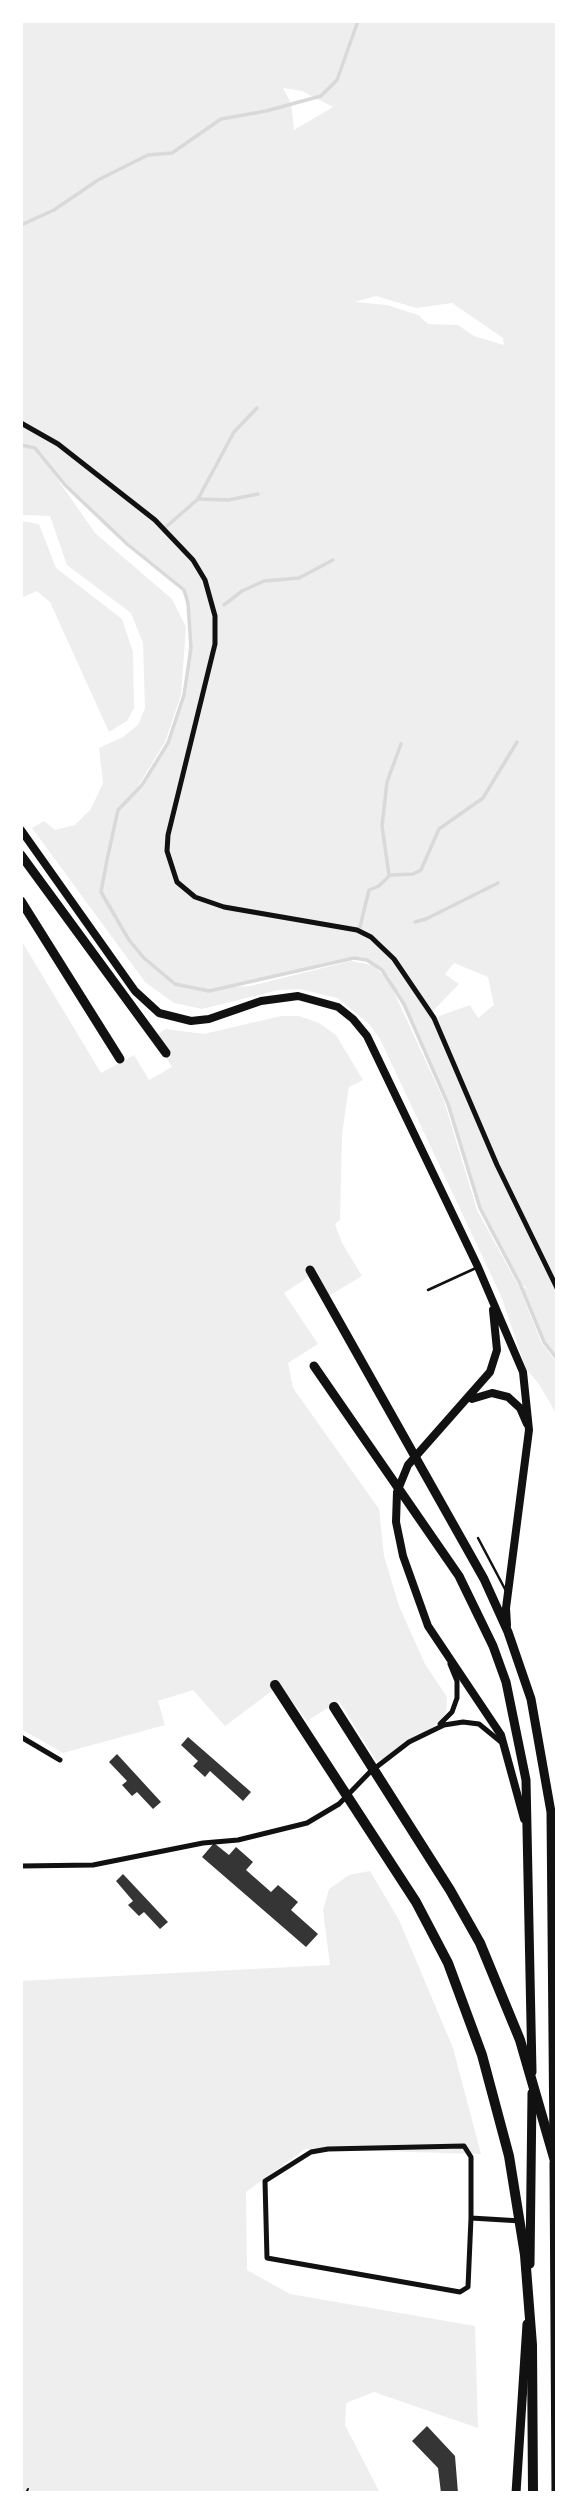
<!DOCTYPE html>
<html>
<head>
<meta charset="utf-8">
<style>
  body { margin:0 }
  #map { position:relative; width:578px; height:2514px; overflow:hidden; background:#fff; font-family:Karla,sans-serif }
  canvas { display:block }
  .frame { position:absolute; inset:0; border:23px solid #fff; pointer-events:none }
</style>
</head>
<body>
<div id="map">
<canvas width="578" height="2514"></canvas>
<div class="frame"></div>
</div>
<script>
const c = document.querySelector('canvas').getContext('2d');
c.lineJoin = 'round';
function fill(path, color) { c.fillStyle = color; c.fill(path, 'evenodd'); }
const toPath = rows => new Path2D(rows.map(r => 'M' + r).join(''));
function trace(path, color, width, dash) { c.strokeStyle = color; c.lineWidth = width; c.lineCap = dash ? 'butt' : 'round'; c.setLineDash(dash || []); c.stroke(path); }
fill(toPath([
  [21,21,557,21,557,1359,544,1342,522,1287,529,1289,520,1284,489,1230,473,1189,444,1095,389,977,371,962,351,958,230,987,250,986,351,961,372,965,388,979,444,1101,477,1210,519,1287,541,1342,557,1363,557,1415,539,1384,526,1369,501,1296,379,1037,368,1023,337,998,300,989,279,990,202,1009,174,1003,145,982,32,828,44,821,55,830,75,825,91,809,103,783,99,748,123,737,138,725,145,708,143,643,131,613,67,565,50,516,21,515],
  [283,88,302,91,333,107,294,130,291,103],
  [376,296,416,308,452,303,503,338,504,345,474,336,458,325,428,324,418,315,387,305,355,302],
  [42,457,68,489,125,542,179,585,186,595,190,631,185,689,168,743,138,789,119,807,137,788,165,742,181,695,186,627,172,599,95,533],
  [454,963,488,977,494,1005,478,1018,470,1005,434,1018,431,1013,459,984,445,974],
  [21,521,39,524,56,568,122,619,133,652,134,708,127,721,109,732,50,602,37,591,21,598],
  [21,940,101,1073,134,1055,149,1080,172,1067,153,1037,166,1029,204,1034,281,1016,299,1016,319,1023,336,1035,363,1080,349,1087,342,1134,340,1220,335,1224,342,1243,362,1276,325,1298,310,1276,284,1293,318,1344,288,1363,293,1388,379,1509,384,1556,399,1606,425,1664,447,1697,446,1713,438,1723,417,1740,377,1762,339,1701,307,1721,280,1685,225,1726,193,1690,158,1701,165,1725,63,1753,21,1729],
  [370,1871,399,1920,453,2048,481,2154,305,2149,246,2192,247,2270,290,2294,475,2326,478,2428,374,2392,346,2403,345,2425,380,2493,21,2493,21,1981,330,1965,323,1910,329,1889,349,1875]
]), '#eee');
trace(toPath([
  [21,225,54,210,98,180,148,155,172,153,221,119,266,111,321,96,337,80,358,21],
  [21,445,35,448,65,485,127,544,184,590,188,603,191,648,184,695,168,743,142,785,118,810,107,860,101,892,129,940,144,958,175,984,209,991,354,958,367,960,382,970,404,1004,448,1104,480,1208,520,1284,544,1342,557,1359],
  [199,499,228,500,258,494],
  [167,526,198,499,234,432,257,408],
  [224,605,242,591,264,581,299,578,333,560],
  [389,875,382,826,387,782,401,744],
  [415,922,426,919,498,883],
  [360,927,369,890,379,886,390,875,413,874,421,870,439,829,483,798,517,742]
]), '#d9d9d9', 3.5);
fill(toPath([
  [188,1737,251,1792,243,1801,210,1771,205,1777,193,1766,198,1761,181,1745],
  [117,1754,161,1802,153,1809,137,1792,132,1796,122,1785,127,1781,109,1762],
  [214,1843,229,1855,236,1847,253,1862,246,1870,271,1892,278,1885,298,1902,291,1910,318,1934,306,1947,202,1857],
  [123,1874,168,1922,160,1929,144,1912,139,1916,128,1905,133,1901,116,1881],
  [427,2426,455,2456,458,2493,441,2493,438,2468,412,2441]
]), '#353535');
trace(toPath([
  [26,2493,28,2489]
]), '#111', 2);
trace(toPath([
  [428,1290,476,1268],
  [478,1538,506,1591]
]), '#111', 2.5);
trace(toPath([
  [21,423,58,444,155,520,193,560,205,580,215,616,215,644,168,835,167,851,177,882,195,897,224,907,357,930,371,937,394,959,434,1018,497,1165,557,1288],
  [440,1724,452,1712,457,1698,457,1681,450,1664],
  [21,1737,60,1760],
  [21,1866,93,1865,203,1843,238,1840,307,1823,339,1804,370,1772,409,1742,444,1725,463,1722,479,1724,501,1742],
  [471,2218,468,2287,460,2292,267,2258,265,2181,311,2152,328,2149,464,2146,471,2157,471,2218,521,2221]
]), '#111', 5);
trace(toPath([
  [21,830,135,991,159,1013,191,1021,209,1019,261,1001,298,996,338,1007,353,1019,367,1036,478,1267,523,1372,529,1430,506,1608,507,1625],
  [493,1310,497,1350,490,1372,408,1465,397,1492,396,1522,403,1556,428,1626,501,1735,524,1819],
  [472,1399,492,1393,508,1397,520,1408,527,1424]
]), '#111', 8);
trace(toPath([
  [21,855,166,1053],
  [21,901,120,1059],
  [310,1270,484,1579,508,1632,531,1699,551,1812,554,2149],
  [314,1366,459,1576,493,1646,506,1682,526,1780,532,2072],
  [554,2163,556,2493],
  [530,2264,532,2093],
  [516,2493,527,2324]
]), '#111', 9);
trace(toPath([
  [275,1685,416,1902,448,1963,482,2055,509,2156,525,2255,532,2345,533,2493],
  [334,1707,450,1890,480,1943,520,2040,557,2168]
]), '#111', 10);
</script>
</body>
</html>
